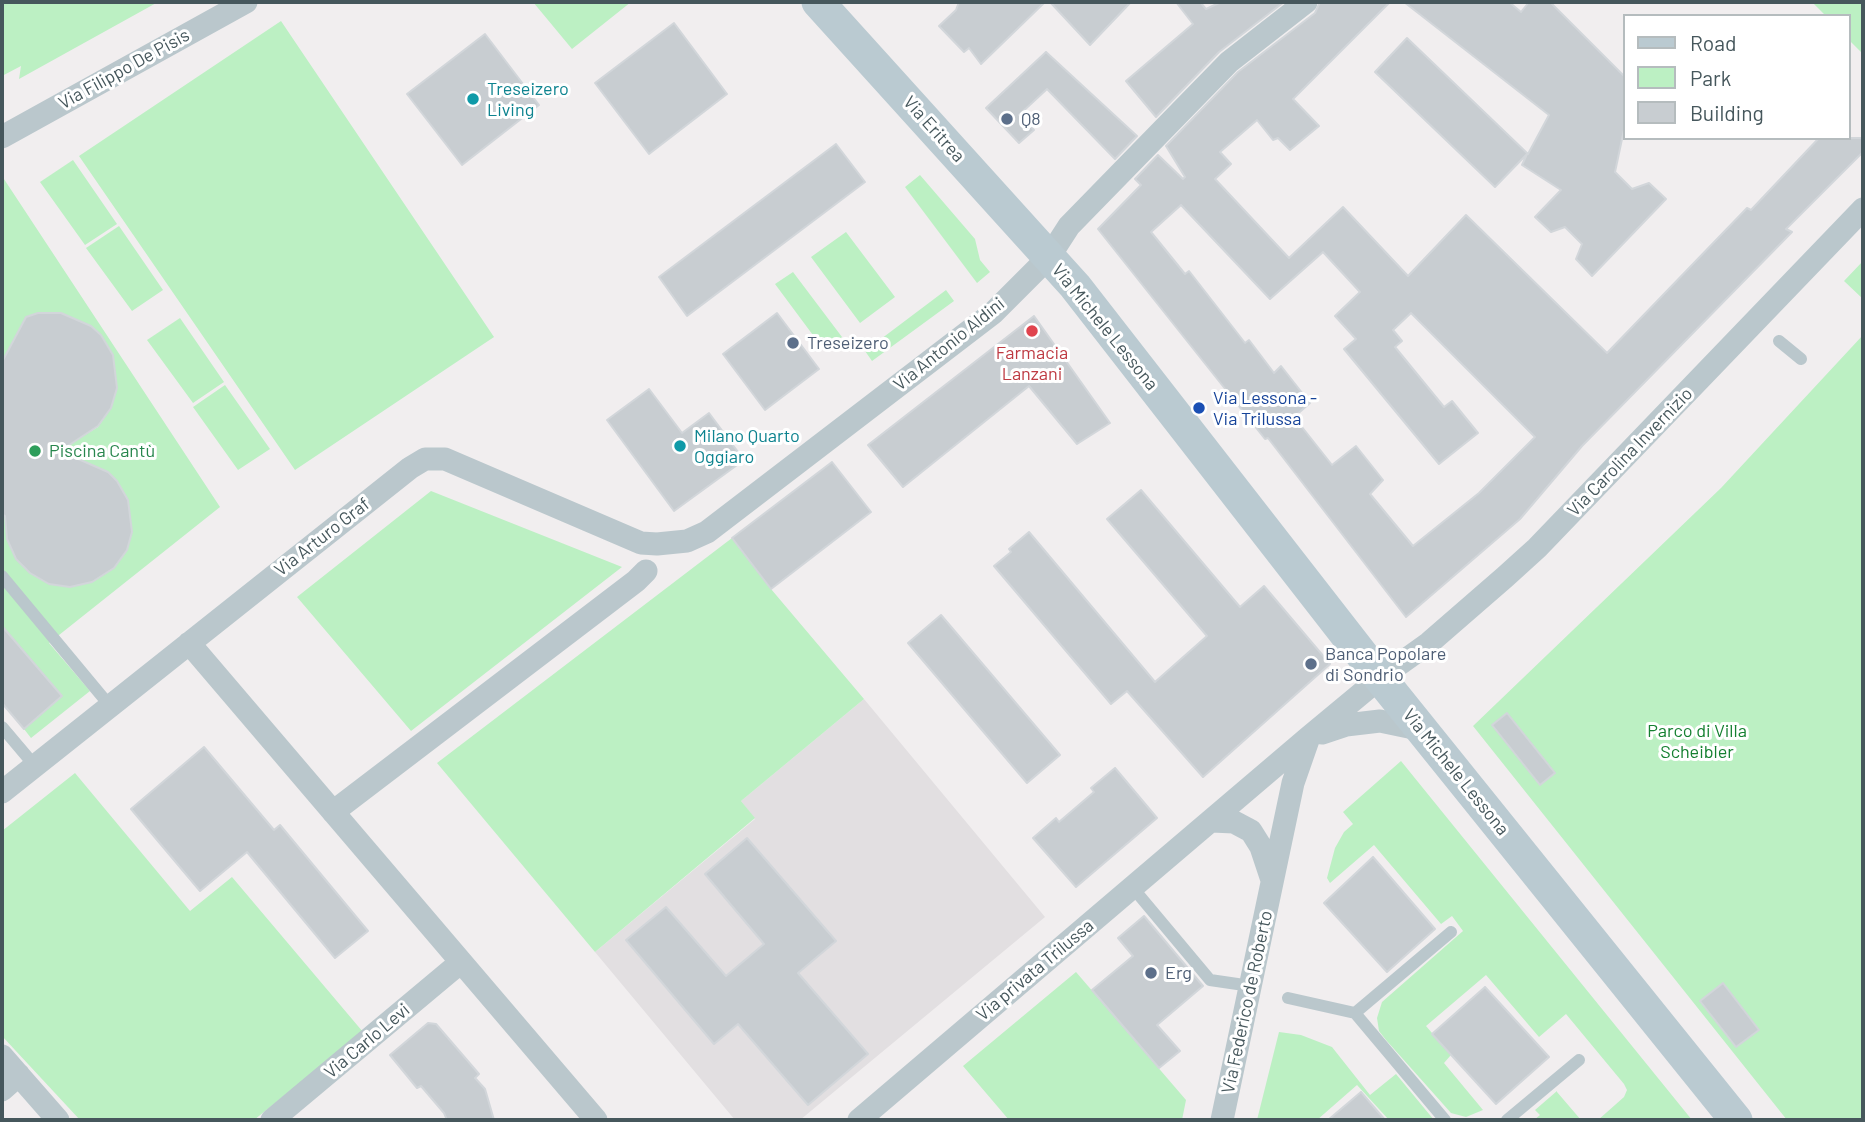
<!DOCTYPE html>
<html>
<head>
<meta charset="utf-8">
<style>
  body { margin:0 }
  #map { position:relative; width:1865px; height:1122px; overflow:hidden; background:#f1eeef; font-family:Barlow,sans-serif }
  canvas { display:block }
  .frame { position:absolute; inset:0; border:4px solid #46575c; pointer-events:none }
  .legend { position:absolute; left:1623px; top:14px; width:228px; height:126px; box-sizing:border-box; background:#fff; border:2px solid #b5bcbe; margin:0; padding:9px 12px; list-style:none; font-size:21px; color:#46575c }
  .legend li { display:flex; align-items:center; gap:14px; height:35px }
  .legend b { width:35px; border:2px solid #b5bcbe }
</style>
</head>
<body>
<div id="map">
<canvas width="1865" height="1122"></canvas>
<div class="frame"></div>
<ul class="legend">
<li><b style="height:9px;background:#bacad1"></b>Road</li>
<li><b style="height:19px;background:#bcf0c3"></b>Park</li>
<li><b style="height:19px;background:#c8cdd1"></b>Building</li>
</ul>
</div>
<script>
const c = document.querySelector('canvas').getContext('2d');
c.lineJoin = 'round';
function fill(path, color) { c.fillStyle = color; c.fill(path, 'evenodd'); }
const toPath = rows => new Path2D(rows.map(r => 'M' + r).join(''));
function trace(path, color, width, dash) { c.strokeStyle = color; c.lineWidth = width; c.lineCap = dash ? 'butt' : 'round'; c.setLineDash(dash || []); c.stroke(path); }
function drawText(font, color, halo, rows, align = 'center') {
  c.font = font + ' Barlow,sans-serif'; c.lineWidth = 6; c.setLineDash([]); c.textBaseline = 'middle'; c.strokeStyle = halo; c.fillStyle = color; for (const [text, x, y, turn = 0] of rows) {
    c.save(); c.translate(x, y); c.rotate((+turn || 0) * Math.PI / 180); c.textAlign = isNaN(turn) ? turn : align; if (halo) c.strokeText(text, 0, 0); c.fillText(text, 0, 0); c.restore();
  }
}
fill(toPath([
  [864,699,1045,917,800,1120,735,1120,595,952,755,819,741,801]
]), '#e2dfe1');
fill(toPath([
  [2,2,158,2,19,79,21,66,2,76],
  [533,2,631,2,572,49],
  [1812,2,1863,2,1863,54,1849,40,1849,16,1826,16],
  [281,21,494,337,295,470,79,156],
  [73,160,117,224,85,245,40,182],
  [920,175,975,239,980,260,990,272,977,283,905,187],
  [2,176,220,507,49,643,90,691,31,738,24,729,62,696,2,626,2,514,5,516,7,539,16,559,30,573,49,584,70,587,92,582,114,568,132,532,128,500,117,481,108,472,71,460,67,443,75,441,98,427,111,408,117,388,113,355,101,335,91,326,61,313,38,313,26,318,2,362],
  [119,226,163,290,132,311,86,248],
  [846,232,895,297,860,323,811,257],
  [1863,261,1863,299,1844,281],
  [793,272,842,337,824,350,775,284],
  [946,290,954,301,872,361,865,351],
  [180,318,224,382,193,403,147,340],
  [1863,335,1863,1120,1787,1120,1473,726,1721,488],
  [225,385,270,449,238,470,193,407],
  [431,491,622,567,411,731,297,597],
  [732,538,771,589,864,699,741,801,755,818,595,952,437,763],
  [1401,761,1692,1120,1598,1120,1624,1097,1627,1090,1624,1084,1566,1014,1539,1037,1486,975,1426,1026,1451,1055,1444,1063,1483,1110,1466,1117,1451,1113,1386,1040,1379,1031,1377,1018,1382,1002,1463,931,1452,916,1441,924,1374,845,1330,883,1327,878,1335,848,1344,832,1353,824,1343,812],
  [75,773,190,911,232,877,363,1032,254,1120,80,1120,2,1036,2,831],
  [1076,972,1186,1100,1182,1120,1009,1120,963,1066],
  [1279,1032,1301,1035,1332,1047,1370,1095,1396,1074,1434,1120,1389,1120,1357,1085,1317,1120,1257,1120],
  [1557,1091,1557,1092,1581,1120,1534,1120,1540,1115,1535,1110]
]), '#bcf0c3');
const building = toPath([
  [959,2,1045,2,981,64,969,48,964,52,939,26,956,10,959,2],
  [1050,2,1131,2,1090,45,1050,2],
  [1176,2,1200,2,1206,9,1221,2,1284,2,1219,52,1156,117,1126,81,1193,24,1176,2],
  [1320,2,1390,2,1293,99,1319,126,1290,150,1278,138,1273,140,1257,120,1220,152,1231,164,1215,179,1289,258,1343,207,1408,276,1466,215,1607,353,1747,208,1751,210,1819,138,1863,138,1863,152,1786,229,1792,232,1582,446,1520,519,1406,617,1268,438,1265,439,1098,229,1141,185,1135,179,1158,155,1183,179,1185,177,1166,146,1238,72,1315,13,1320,2],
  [1181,205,1270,299,1323,252,1360,292,1335,316,1356,339,1344,349,1439,464,1478,433,1452,401,1444,407,1395,347,1402,341,1393,330,1411,313,1535,437,1479,493,1413,546,1370,494,1383,480,1356,446,1332,465,1294,417,1310,403,1281,366,1274,373,1249,340,1245,343,1189,271,1185,274,1151,232,1181,205],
  [1404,2,1509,2,1521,12,1529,2,1550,2,1625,77,1625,125,1615,172,1632,189,1649,183,1666,199,1592,276,1576,259,1582,244,1565,227,1551,232,1535,217,1561,190,1522,165,1527,154,1495,187,1375,72,1407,38,1528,154,1549,115,1404,2],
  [674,23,727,94,649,154,595,83,674,23],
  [485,34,539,105,462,165,407,94,485,34],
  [1046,52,1137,136,1115,159,1047,89,1019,115,1034,130,1019,143,986,108,1046,52],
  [836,144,865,182,687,316,659,277,836,144],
  [38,313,61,313,91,326,101,335,113,355,117,388,111,408,98,426,60,451,108,472,117,481,128,500,132,532,127,550,114,568,92,582,70,587,49,584,30,573,16,559,7,539,5,516,2,514,2,362,26,317,38,313],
  [777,313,819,369,765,410,723,354,777,313],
  [1034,316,1110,423,1077,444,1029,386,903,487,868,445,1034,316],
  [649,389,682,433,709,413,744,460,674,511,607,420,649,389],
  [832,462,871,512,771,589,732,538,832,462],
  [1141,490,1240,607,1264,586,1330,664,1203,777,1127,691,1111,704,994,566,1011,552,1009,549,1029,532,1155,682,1207,636,1107,519,1141,490],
  [941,615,1060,755,1027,783,908,643,941,615],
  [2,626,62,696,24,729,2,703,2,626],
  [1507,713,1555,773,1540,785,1492,725,1507,713],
  [204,747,274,830,280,825,368,931,335,958,247,852,200,891,131,809,204,747],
  [1115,768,1157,818,1076,887,1033,838,1056,818,1059,822,1094,792,1091,788,1115,768],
  [747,838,836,941,798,973,868,1054,808,1105,738,1024,714,1044,626,940,666,907,726,976,764,944,705,874,747,838],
  [1373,857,1435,929,1387,972,1324,903,1373,857],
  [1144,916,1203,986,1157,1025,1180,1051,1159,1068,1092,990,1133,956,1118,938,1144,916],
  [1723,983,1759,1030,1736,1047,1700,1001,1723,983],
  [1485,987,1549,1057,1496,1104,1432,1034,1485,987],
  [428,1023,436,1024,479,1074,475,1078,485,1089,494,1120,447,1120,444,1113,421,1086,417,1088,390,1055,428,1023],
  [1361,1092,1385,1120,1328,1120,1361,1092]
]);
fill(building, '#c8cdd1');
trace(building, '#d2d6da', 2);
trace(toPath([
  [1779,341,1801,359],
  [2,576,110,706],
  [2,727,35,766],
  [1133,888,1210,980,1251,986],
  [1288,998,1355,1013,1445,1120],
  [1355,1013,1451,932],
  [1507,1120,1579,1060]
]), '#bac7cc', 12);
trace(toPath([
  [2,137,246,2],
  [189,643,596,1120],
  [1322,733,1346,725,1380,721,1423,730],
  [2,792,410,468,425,459,445,459,641,543,657,544,687,541,707,532,993,313,1049,257,1069,226,1229,62,1306,2],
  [333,812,636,581,646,571],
  [1212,821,1234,822,1251,831,1261,847,1272,880],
  [2,1056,58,1120],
  [2,1090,19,1075],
  [272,1120,461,962],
  [859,1120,1309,737,1380,678,1429,643,1505,577,1537,548,1863,209],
  [1222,1120,1293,783,1308,740]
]), '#bac7cc', 23);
trace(toPath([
  [818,2,1075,286,1380,678,1736,1120]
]), '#bacad1', 33);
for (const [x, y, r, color] of [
  [473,99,7,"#0f9aa8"],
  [1007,119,7,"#5c6f8a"],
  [1032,331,7,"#e0444e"],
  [793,343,7,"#5c6f8a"],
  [1199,408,7,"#1a4fb4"],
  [680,446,7,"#0f9aa8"],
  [35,451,7,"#2e9e5b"],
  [1311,664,7,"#5c6f8a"],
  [1151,973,7,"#5c6f8a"]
]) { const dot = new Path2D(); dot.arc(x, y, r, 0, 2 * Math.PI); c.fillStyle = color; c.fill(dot); trace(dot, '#fff', 2.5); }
drawText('18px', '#46575c', '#fff', [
  ["Via Filippo De Pisis",124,69,-29],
  ["Via Eritrea",934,129,48],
  ["Via Michele Lessona",1105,327,51],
  ["Via Antonio Aldini",949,344,-39],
  ["Via Carolina Invernizio",1630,452,-46],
  ["Via Arturo Graf",322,537,-38],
  ["Via Michele Lessona",1456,772,51],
  ["Via privata Trilussa",1035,970,-40],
  ["Via Federico de Roberto",1247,1002,-78],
  ["Via Carlo Levi",367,1041,-40]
]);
drawText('18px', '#0d838f', '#fff', [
  ["Treseizero",487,89],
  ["Living",487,110],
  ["Milano Quarto",694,436],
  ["Oggiaro",694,457]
], 'left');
drawText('18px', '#4e5e75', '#fff', [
  ["Q8",1021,119],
  ["Treseizero",807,343],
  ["Banca Popolare",1325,654],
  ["di Sondrio",1325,675],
  ["Erg",1165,973]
], 'left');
drawText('18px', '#be3a42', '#fff', [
  ["Farmacia",1032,353],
  ["Lanzani",1032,374]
]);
drawText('18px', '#164399', '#fff', [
  ["Via Lessona -",1213,398],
  ["Via Trilussa",1213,419]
], 'left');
drawText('18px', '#27864d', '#fff', [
  ["Piscina Cantù",49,451]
], 'left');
drawText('18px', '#158031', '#fff', [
  ["Parco di Villa",1697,731],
  ["Scheibler",1697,752]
]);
</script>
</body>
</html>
